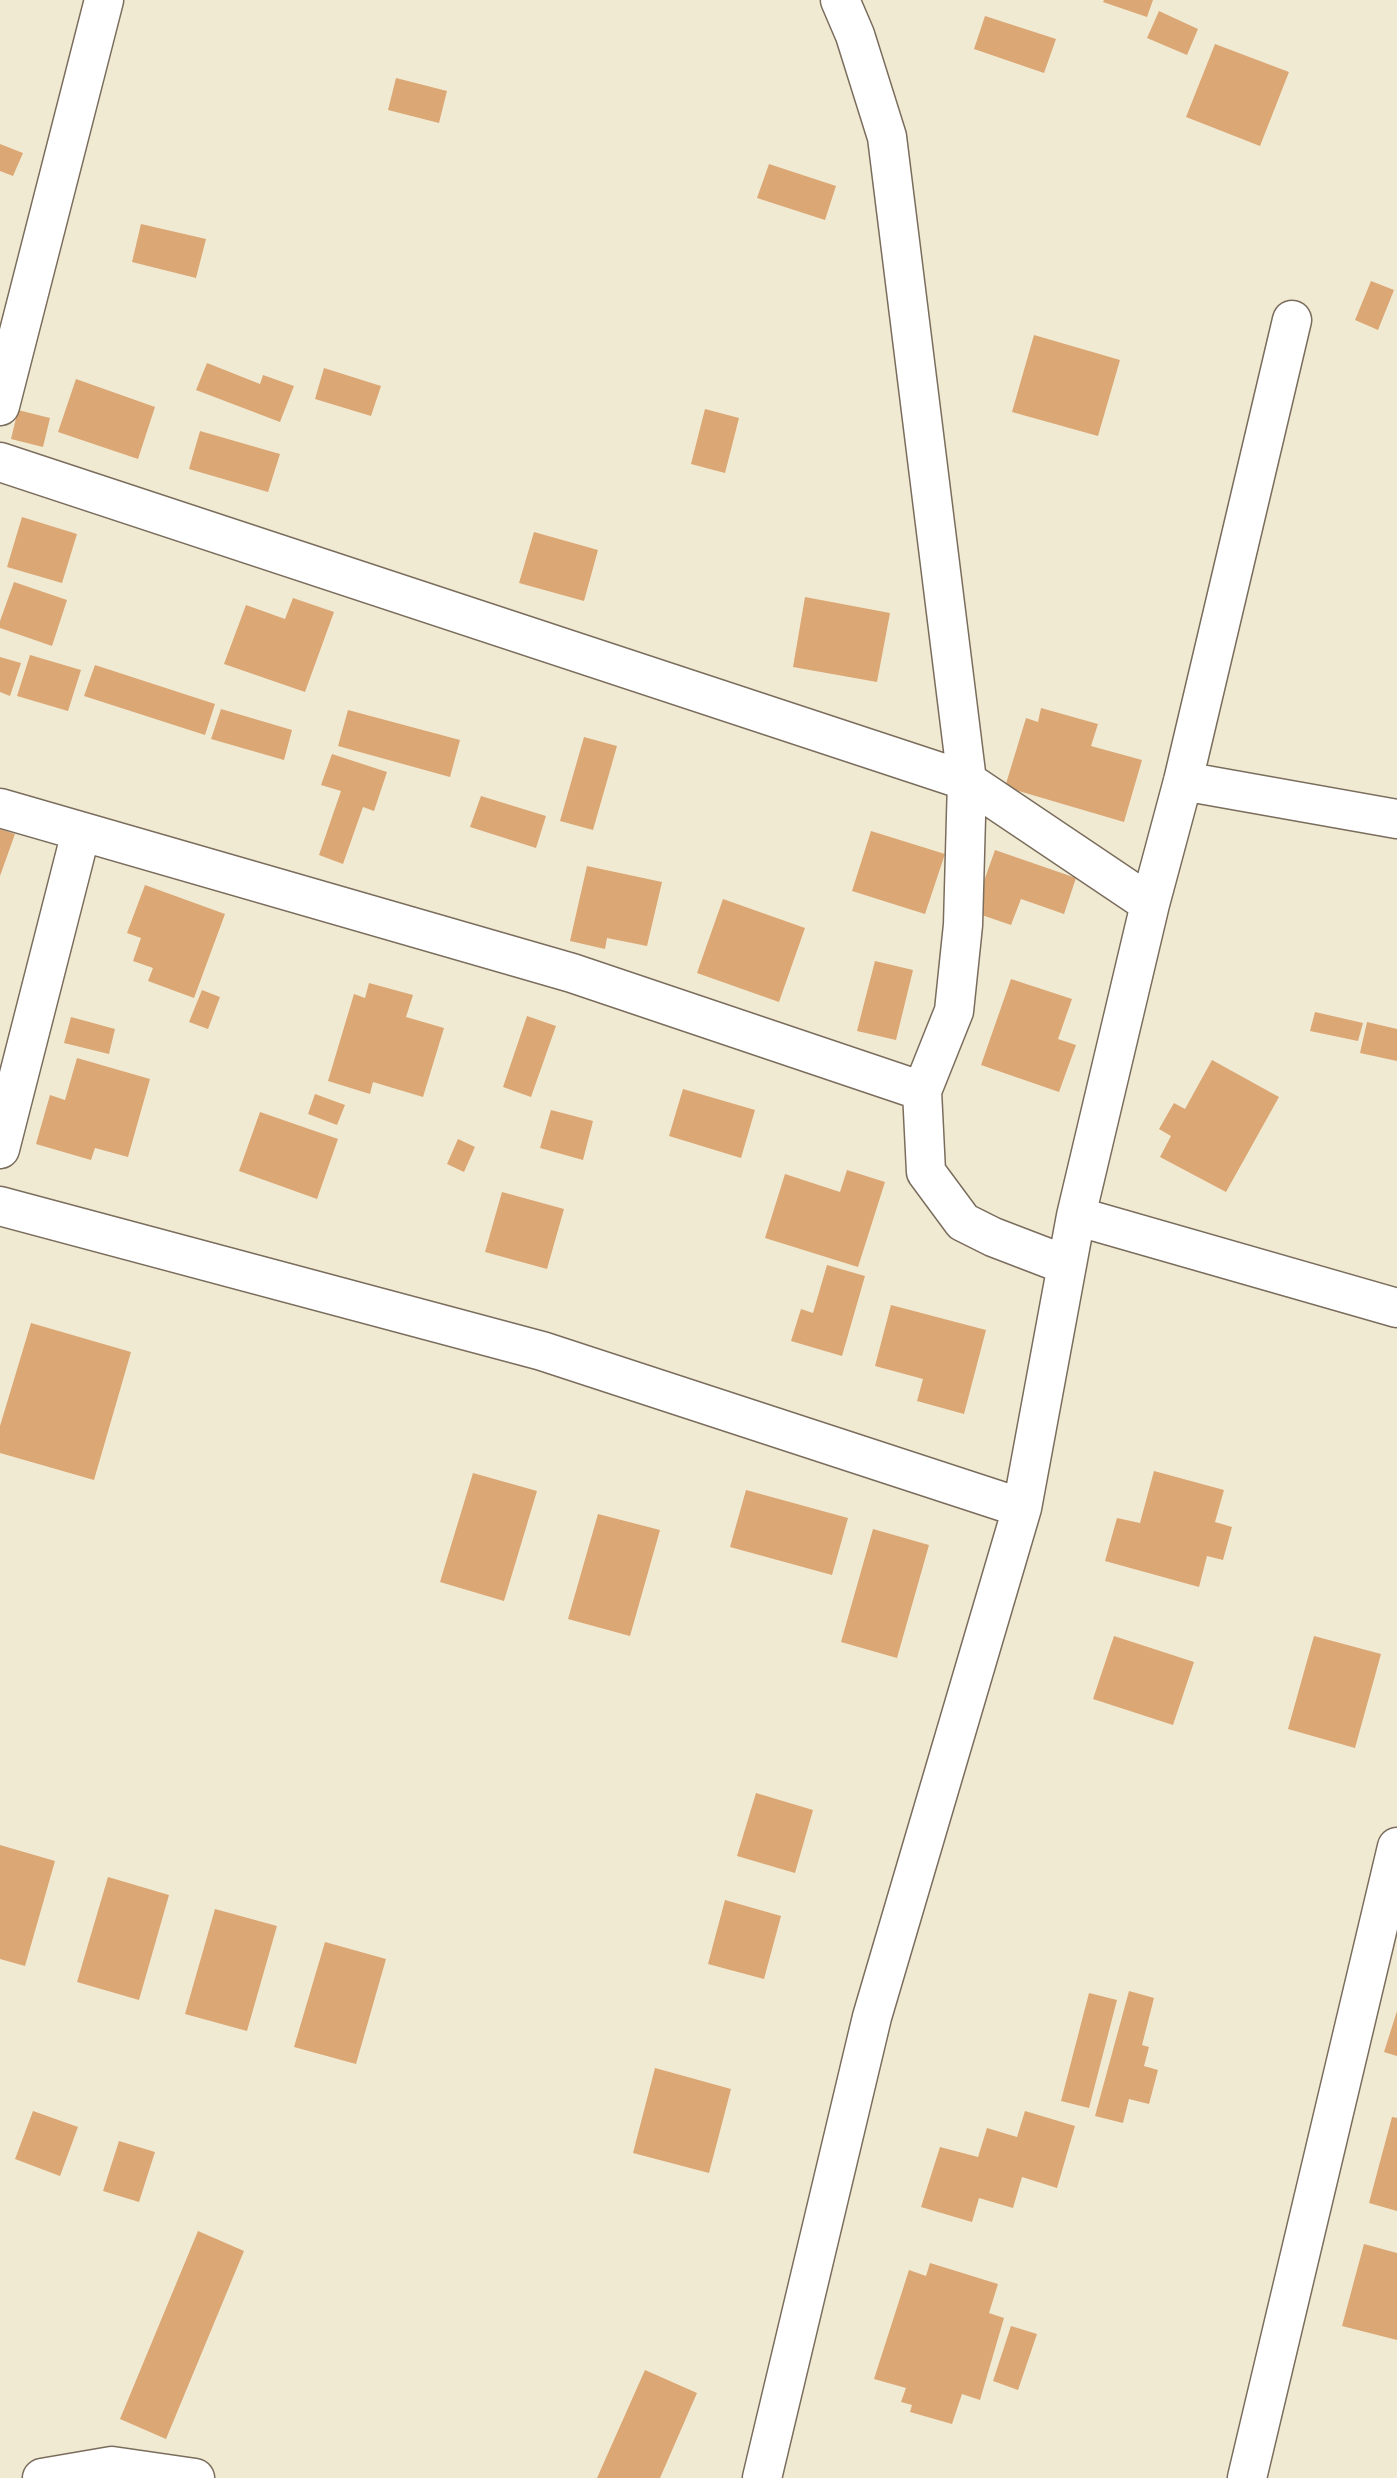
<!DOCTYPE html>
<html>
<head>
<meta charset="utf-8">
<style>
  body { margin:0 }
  canvas { display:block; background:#f1ead2 }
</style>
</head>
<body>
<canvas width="1397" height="2478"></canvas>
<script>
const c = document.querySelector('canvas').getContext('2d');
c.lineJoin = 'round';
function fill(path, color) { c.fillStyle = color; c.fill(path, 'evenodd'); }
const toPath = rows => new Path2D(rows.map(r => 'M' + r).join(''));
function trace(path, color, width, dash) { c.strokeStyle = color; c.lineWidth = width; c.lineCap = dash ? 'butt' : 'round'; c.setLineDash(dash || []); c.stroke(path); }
fill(toPath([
  [1104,0,1153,0,1147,17,1103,2],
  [1159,11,1198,29,1187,55,1147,38],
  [985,16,1056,39,1044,73,974,49],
  [1215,44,1289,72,1260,146,1186,117],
  [396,78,447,91,439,123,388,110],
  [0,144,23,153,13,176,0,171],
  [769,164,836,186,825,220,757,198],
  [141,224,206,239,196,278,132,262],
  [1371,281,1394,290,1378,330,1355,320],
  [1034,335,1120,360,1098,436,1012,412],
  [207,363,260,384,263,375,294,386,280,422,196,390],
  [324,368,381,386,371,416,315,399],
  [76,379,155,407,138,459,58,432],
  [705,409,739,418,725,473,691,464],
  [18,410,50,418,43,447,11,439],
  [200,431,280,454,268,492,189,469],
  [22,517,77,534,62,583,7,567],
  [534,532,598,550,584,601,519,583],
  [14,582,67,600,52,646,0,628,0,621],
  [805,597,890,613,877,682,793,667],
  [293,598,334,612,305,692,224,664,246,605,285,619],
  [30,655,81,670,68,711,17,696],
  [0,657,21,663,10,696,0,692],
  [95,665,215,704,205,735,84,696],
  [1041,708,1098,724,1091,746,1142,760,1124,822,1005,787,1026,718,1038,722],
  [221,709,292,730,284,760,211,739],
  [348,710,460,740,450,777,338,746],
  [584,737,617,746,593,830,560,821],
  [332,754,387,772,374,811,363,807,343,864,319,855,341,791,321,785],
  [481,796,546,816,536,848,470,827],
  [0,829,15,834,0,876],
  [871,831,945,854,925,914,852,891],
  [995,850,1076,878,1064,914,1021,899,1011,925,973,912],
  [587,866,662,882,647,946,607,938,605,949,570,941],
  [145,885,225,914,194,998,148,981,153,968,133,961,141,938,127,933],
  [723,899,805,928,779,1002,697,973],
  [875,961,913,970,896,1040,857,1031],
  [1011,979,1072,999,1058,1039,1076,1045,1059,1092,981,1065],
  [369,983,413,995,406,1017,444,1028,423,1097,373,1082,370,1094,328,1081,354,994,365,998],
  [202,990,220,997,208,1029,189,1022],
  [1315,1012,1363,1023,1358,1041,1310,1031],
  [527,1016,556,1026,531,1097,503,1087],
  [71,1017,115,1029,109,1054,64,1043],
  [1367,1022,1397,1029,1397,1061,1360,1053],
  [77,1058,150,1079,128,1157,95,1148,91,1160,36,1144,50,1095,65,1100],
  [1212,1060,1279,1097,1226,1192,1160,1157,1171,1136,1159,1129,1174,1103,1185,1109],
  [683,1089,755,1110,741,1158,669,1136],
  [315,1094,345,1105,337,1125,308,1114],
  [551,1110,593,1121,583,1160,540,1148],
  [260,1112,338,1139,317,1199,239,1171],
  [458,1139,475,1147,464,1172,447,1164],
  [847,1170,885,1182,858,1267,765,1238,785,1174,840,1192],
  [502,1192,564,1209,547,1269,485,1252],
  [827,1265,865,1276,842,1356,791,1341,801,1309,813,1313],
  [891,1305,986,1330,964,1414,917,1401,923,1379,875,1366],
  [31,1323,131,1352,94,1480,0,1453,0,1426],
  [1154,1471,1224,1490,1215,1522,1232,1527,1223,1560,1207,1556,1199,1587,1105,1561,1117,1518,1140,1523],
  [473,1473,537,1491,504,1601,440,1582],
  [746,1490,848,1518,832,1575,730,1547],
  [598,1514,660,1530,630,1636,568,1619],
  [873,1529,929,1545,897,1658,841,1642],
  [1114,1636,1194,1662,1173,1725,1093,1699],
  [1314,1636,1381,1654,1355,1748,1288,1729],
  [756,1793,813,1810,795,1873,737,1856],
  [0,1845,55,1861,25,1966,0,1959],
  [108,1877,169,1895,139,2000,77,1982],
  [725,1900,781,1916,764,1979,708,1964],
  [215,1909,277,1926,247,2031,185,2014],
  [325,1942,386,1959,356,2064,294,2047],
  [1129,1991,1154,1998,1142,2045,1149,2047,1144,2066,1158,2070,1149,2104,1129,2099,1123,2123,1095,2116],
  [1089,1993,1117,2000,1089,2108,1061,2101],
  [1397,2011,1397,2056,1384,2052],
  [655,2068,731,2089,709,2173,633,2153],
  [33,2111,78,2127,60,2176,15,2159],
  [1025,2111,1075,2126,1057,2188,1022,2177,1013,2208,979,2198,972,2222,921,2207,940,2147,978,2157,987,2128,1017,2137],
  [1392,2117,1397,2118,1397,2211,1369,2203],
  [119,2141,155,2152,139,2202,103,2191],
  [198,2231,244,2251,166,2439,120,2419],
  [1364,2244,1397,2253,1397,2340,1342,2326],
  [930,2263,998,2284,989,2313,1004,2318,980,2400,962,2394,952,2424,910,2412,912,2405,901,2402,906,2388,874,2379,909,2270,926,2276],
  [1011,2326,1037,2334,1018,2390,993,2381],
  [645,2370,697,2393,660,2478,597,2478]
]), '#dba775');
const minor = toPath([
  [840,0,855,35,887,137,967,781,963,925,954,1011,922,1091],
  [0,406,104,0],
  [0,462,967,781,1150,904],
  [1183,781,1397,819],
  [0,808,572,973,922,1091,926,1172,963,1222,993,1237,1066,1265],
  [0,1149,81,832],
  [0,1206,542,1351,1022,1508],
  [1076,1216,1397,1308],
  [42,2478,112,2466,195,2478],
  [762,2478,872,2017,1022,1508,1076,1216,1150,904,1183,781,1292,320],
  [1247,2478,1397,1847]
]);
trace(minor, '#7b6d5d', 41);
trace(minor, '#fff', 38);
</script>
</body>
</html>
